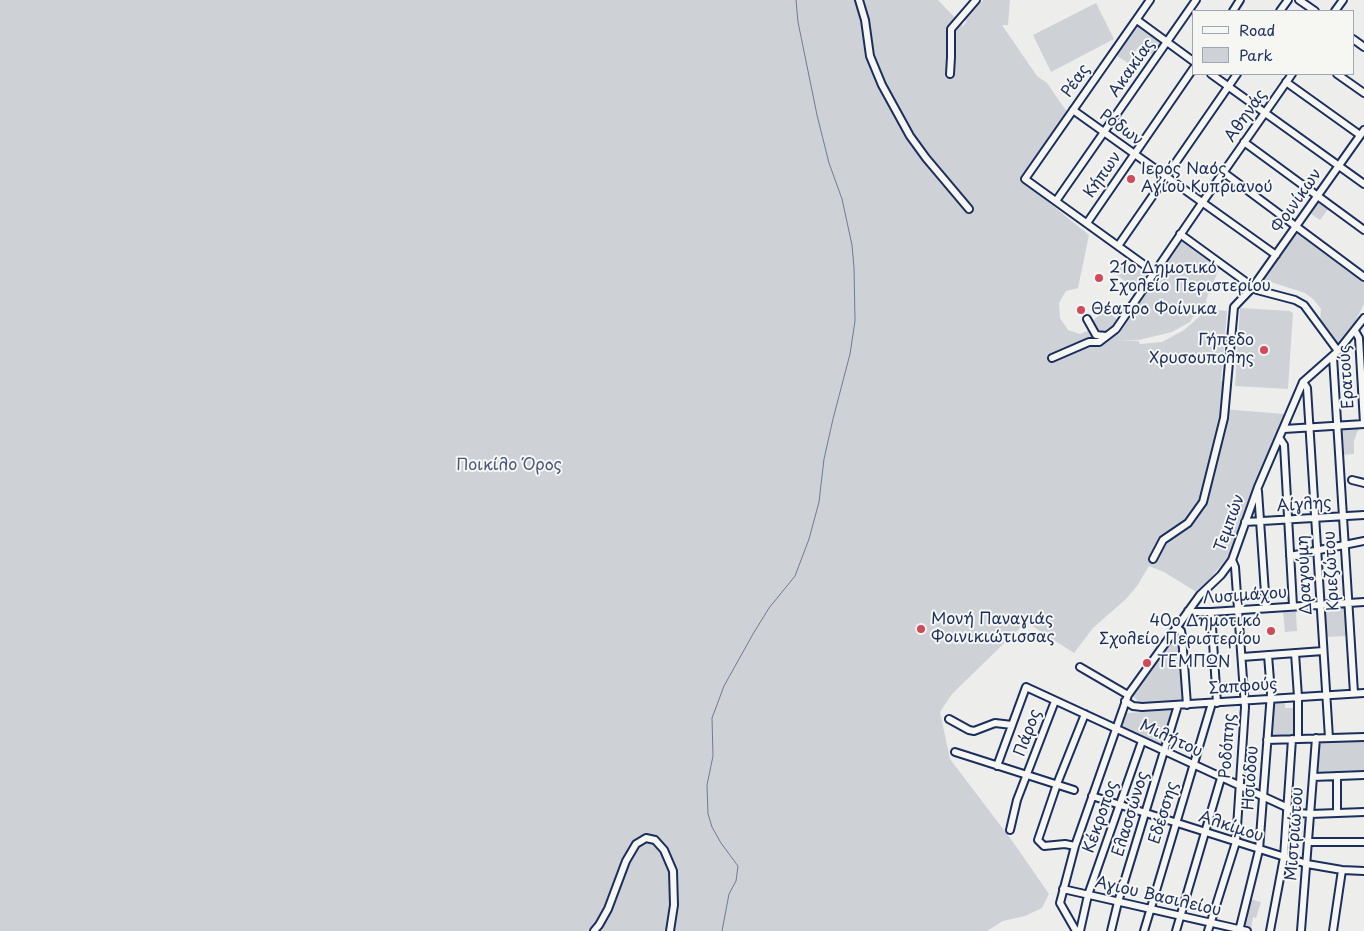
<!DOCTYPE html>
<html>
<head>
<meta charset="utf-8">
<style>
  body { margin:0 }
  #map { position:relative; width:1364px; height:931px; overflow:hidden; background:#edeeec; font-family:"Playpen Sans",sans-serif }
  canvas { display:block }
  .legend { position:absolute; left:1192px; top:10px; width:162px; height:65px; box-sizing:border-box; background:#f6f6f2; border:1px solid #9ea6b7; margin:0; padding:6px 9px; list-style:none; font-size:15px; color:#1b2f5e }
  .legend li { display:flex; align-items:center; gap:10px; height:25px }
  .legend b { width:25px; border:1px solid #9ea6b7 }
</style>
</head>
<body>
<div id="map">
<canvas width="1364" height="931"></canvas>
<ul class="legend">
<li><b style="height:6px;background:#f6f6f2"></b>Road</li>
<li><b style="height:14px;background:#ced2d7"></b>Park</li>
</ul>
</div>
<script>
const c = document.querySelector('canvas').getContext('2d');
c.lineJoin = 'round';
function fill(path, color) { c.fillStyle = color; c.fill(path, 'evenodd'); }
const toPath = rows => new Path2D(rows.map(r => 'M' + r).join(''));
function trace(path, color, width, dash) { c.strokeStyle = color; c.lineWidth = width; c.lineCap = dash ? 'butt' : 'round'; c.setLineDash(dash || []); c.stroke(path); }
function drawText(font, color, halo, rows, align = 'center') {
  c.font = font + ' "Playpen Sans",sans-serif'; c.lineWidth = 4; c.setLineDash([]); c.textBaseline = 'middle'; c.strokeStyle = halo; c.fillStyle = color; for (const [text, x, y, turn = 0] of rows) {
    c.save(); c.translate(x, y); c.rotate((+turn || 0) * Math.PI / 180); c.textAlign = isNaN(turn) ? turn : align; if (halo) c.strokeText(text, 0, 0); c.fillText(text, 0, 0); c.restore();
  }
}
fill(toPath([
  [0,0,938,0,963,26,967,21,963,20,983,0,1010,0,1008,25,1002,25,1037,76,1047,83,1067,112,1021,180,1089,235,1078,288,1066,291,1059,303,1060,318,1068,330,1080,334,1094,328,1091,322,1097,317,1102,308,1117,319,1119,332,1118,336,1179,242,1182,242,1219,269,1206,300,1207,305,1196,312,1190,322,1172,332,1139,340,1119,340,1139,341,1140,344,1162,342,1184,330,1199,317,1205,309,1227,311,1221,381,1223,382,1222,409,1285,414,1232,552,1198,593,1164,572,1149,566,1137,586,1126,599,1093,628,1074,653,1026,622,952,694,940,712,950,759,1013,842,1049,894,1042,908,1025,916,1003,921,987,931,0,931],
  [1096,3,1114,39,1051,72,1033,35],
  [1136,24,1161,43,1153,55,1139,46,1128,63,1114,54],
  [1319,202,1329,208,1320,220,1310,213],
  [1296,231,1364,282,1364,304,1355,322,1341,343,1335,343,1322,324,1320,320,1321,309,1313,299,1305,293,1262,279],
  [1125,261,1147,275,1136,290,1116,274],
  [1240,308,1290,311,1293,313,1288,389,1235,386],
  [1361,428,1357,432,1354,441,1354,454,1342,455,1340,429],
  [1344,607,1347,636,1326,637,1324,608],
  [1296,611,1297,631,1285,632,1283,612],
  [1174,640,1179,642,1183,701,1141,704,1132,695],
  [1272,702,1285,702,1285,708,1293,708,1294,735,1269,736],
  [1173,710,1163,746,1122,727,1127,713],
  [1364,740,1364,772,1316,773,1318,743],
  [1249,899,1261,902,1256,918,1253,917,1251,929,1243,927]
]), '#ced2d7');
trace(toPath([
  [722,931,729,894,736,881,738,866,721,843,712,827,708,814,707,785,713,756,712,718,724,686,753,634,769,608,795,576,809,539,819,502,824,459,833,419,850,354,855,321,854,268,852,245,842,199,829,163,817,115,798,22,796,0]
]), '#6e7a96', 1);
const minor = toPath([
  [859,0,865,20,870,56,882,85,910,136,926,158,969,209],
  [1150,0,1025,179,1154,272],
  [1299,0,1315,11],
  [1233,11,1240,0],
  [1280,11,1288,0],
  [1335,11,1343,0],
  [1137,20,1193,61],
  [1353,39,1364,47],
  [950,74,951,57,951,29,976,0],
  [1211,74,1364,184],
  [1337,74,1364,93],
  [1286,82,1360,135],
  [1073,110,1276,255],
  [1244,142,1364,230],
  [1223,172,1364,277],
  [1056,201,1196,0],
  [1087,223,1193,69],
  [1180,234,1257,290,1295,300,1304,305,1338,351],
  [1118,246,1237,74],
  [1087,319,1096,335,1106,336],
  [1355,331,1359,338,1364,423],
  [1333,357,1354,693],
  [1052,358,1089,342,1099,342,1116,329,1202,203,1292,74],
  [1303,382,1307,388,1329,738],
  [1284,429,1364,424],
  [1280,439,1284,445,1293,606],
  [1352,480,1364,483],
  [1258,491,1266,608],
  [1245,522,1364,515],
  [1290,556,1364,541],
  [1153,559,1163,540,1188,523,1203,502,1224,418,1234,307,1253,287,1364,130],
  [1188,611,1193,612,1211,612,1364,602],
  [1211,612,1217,703],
  [1176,627,1181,631,1182,636,1187,705],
  [1295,653,1298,697,1298,739],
  [1242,657,1323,651],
  [1080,667,1128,695],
  [1125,701,1133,706,1142,707,1364,693],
  [949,719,969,730,974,731,995,723,1012,725],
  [1267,740,1364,737],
  [955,752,1074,790],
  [997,766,1026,687,1299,813,1311,814,1364,812],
  [1337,776,1337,813],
  [1313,777,1364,775],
  [1092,796,1307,864,1342,870,1364,871],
  [1010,830,1017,800,1055,701],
  [1309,842,1364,842],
  [1075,846,1065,844,1044,846,1038,840,1057,784,1085,714],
  [1063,889,1247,931],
  [594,931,599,925,608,909,626,861,636,844,646,838,655,840,664,850,673,871,674,905,670,931],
  [1076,931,1060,903,1075,846,1128,695,1200,595,1221,575,1232,560,1258,487,1303,382,1338,351,1364,318],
  [1080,931,1088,895,1142,741],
  [1111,931,1118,902,1178,705],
  [1144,931,1212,703],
  [1176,931,1221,778],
  [1208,931,1236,842,1245,707,1235,567,1232,560],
  [1239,931,1259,850,1271,693,1268,655],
  [1270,931,1284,857,1292,739],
  [1301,931,1316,738],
  [1333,931,1342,870]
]);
trace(minor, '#1b2f5e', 10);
trace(minor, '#f6f6f2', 6);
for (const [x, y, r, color] of [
  [1131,179,5,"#d1495b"],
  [1099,278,5,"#d1495b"],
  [1081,310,5,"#d1495b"],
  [1264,350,5,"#d1495b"],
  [921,629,5,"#d1495b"],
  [1271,631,5,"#d1495b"],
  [1147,663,5,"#d1495b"]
]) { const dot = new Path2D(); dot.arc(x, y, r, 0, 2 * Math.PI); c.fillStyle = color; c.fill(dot); trace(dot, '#f6f6f2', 2); }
drawText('16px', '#1b2f5e', '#f6f6f2', [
  ["Ακακίας",1132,68,-55],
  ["Ρέας",1076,81,-55],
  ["Αθηνάς",1246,116,-55],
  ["Ρόδων",1121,128,36],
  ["Κήπων",1103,175,-55],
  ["Φοινίκων",1297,201,-55],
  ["Ερατούς",1347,377,-94],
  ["Αίγλης",1304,505,-4],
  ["Τεμπών",1230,523,-70],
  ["Κριεζώτου",1332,571,-93],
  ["Δραγούμη",1305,575,-93],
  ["Λυσιμάχου",1245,596,-4],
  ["Σαπφούς",1243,687,-4],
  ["Πάρος",1028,733,-70],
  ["Μιλήτου",1171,739,25],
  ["Ροδόπης",1228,746,-86],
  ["Ησιόδου",1251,778,-86],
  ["Εδέσσης",1164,813,-73],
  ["Ελασσώνος",1131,814,-73],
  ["Κέκροπος",1101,817,-71],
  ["Αλκίμου",1231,827,18],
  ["Μιστριώτου",1295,834,-86],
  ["Αγίου Βασιλείου",1158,897,13]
]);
drawText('16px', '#1b2f5e', '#f6f6f2', [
  ["Ιερός Ναός",1141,170],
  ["Αγίου Κυπριανού",1141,188],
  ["21ο Δημοτικό",1109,269],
  ["Σχολείο Περιστερίου",1109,287],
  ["Θέατρο Φοίνικα",1091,310],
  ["Γήπεδο",1254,341,"right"],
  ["Χρυσουπολης",1254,359,"right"],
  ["Μονή Παναγιάς",931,620],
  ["Φοινικιώτισσας",931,638],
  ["40ο Δημοτικό",1261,622,"right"],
  ["Σχολείο Περιστερίου",1261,640,"right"],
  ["ΤΕΜΠΏΝ",1157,663]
], 'left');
drawText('16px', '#48587c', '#f6f6f2', [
  ["Ποικίλο Όρος",509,466]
]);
</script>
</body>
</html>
